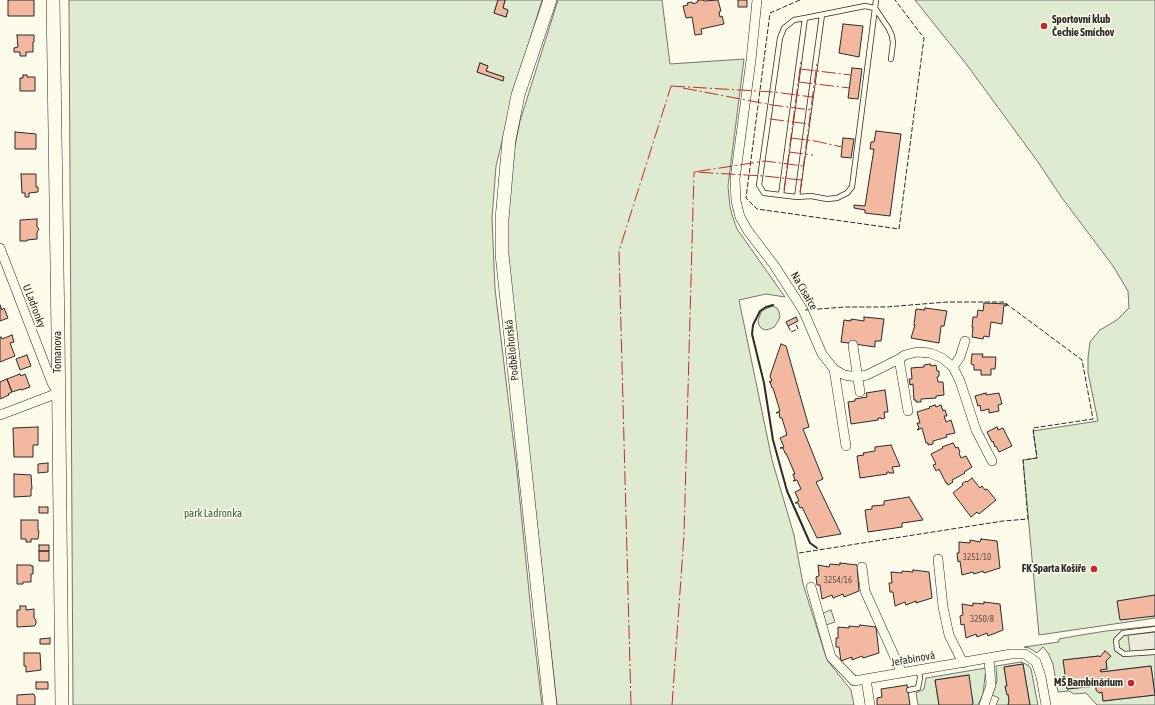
<!DOCTYPE html>
<html>
<head>
<meta charset="utf-8">
<style>
  body { margin:0 }
  canvas { display:block; background:#fdfbea }
</style>
</head>
<body>
<canvas width="1155" height="705"></canvas>
<script>
const c = document.querySelector('canvas').getContext('2d');
c.lineJoin = 'round';
function fill(path, color) { c.fillStyle = color; c.fill(path, 'evenodd'); }
const toPath = rows => new Path2D(rows.map(r => 'M' + r).join(''));
function trace(path, color, width, dash) { c.strokeStyle = color; c.lineWidth = width; c.lineCap = dash ? 'butt' : 'round'; c.setLineDash(dash || []); c.stroke(path); }
function drawText(font, color, halo, rows, align = 'center') {
  c.font = font + ' "Asap Condensed",sans-serif'; c.lineWidth = 3; c.setLineDash([]); c.textBaseline = 'middle'; c.strokeStyle = halo; c.fillStyle = color; for (const [text, x, y, turn = 0] of rows) {
    c.save(); c.translate(x, y); c.rotate((+turn || 0) * Math.PI / 180); c.textAlign = isNaN(turn) ? turn : align; if (halo) c.strokeText(text, 0, 0); c.fillText(text, 0, 0); c.restore();
  }
}
const green = toPath([
  [69,0,498,0,494,13,506,17,508,10,503,8,505,0,542,0,515,89,496,166,492,218,495,289,517,472,532,621,542,705,73,705,69,0],
  [480,63,488,66,486,71,504,77,503,80,477,72,480,63],
  [558,0,662,0,670,64,744,59,728,186,730,207,733,218,737,229,785,297,766,294,739,300,772,460,794,535,803,584,827,660,851,690,854,705,557,705,507,257,508,201,512,161,520,121,558,0],
  [915,0,1155,0,1155,618,1039,635,1023,460,1037,458,1033,431,1098,421,1088,373,1088,358,1090,342,1100,330,1117,320,1129,308,1128,291,1113,266,1062,198,1038,162,967,65,915,0],
  [773,306,777,308,779,312,780,317,777,323,774,327,770,329,765,330,761,328,759,325,758,321,761,312,765,309,773,306],
  [1155,626,1155,705,1097,705,1086,693,1074,694,1069,691,1058,692,1053,664,1048,653,1043,647,1037,653,1029,648,1024,647,1059,642,1059,639,1075,636,1106,631,1155,626],
  [1099,656,1100,657,1111,656,1106,661,1107,669,1100,670,1101,672,1151,666,1155,695,1103,701,1102,692,1099,693,1096,690,1096,686,1067,689,1064,660,1099,656],
  [1021,662,1028,665,1031,669,1038,705,1030,705,1023,664,1004,667,1007,686,1005,687,1007,694,1008,694,1009,701,1008,705,996,705,999,698,992,695,997,681,996,666,1021,662],
  [986,668,983,694,978,705,972,705,973,703,968,675,935,680,939,705,918,705,916,693,924,689,926,678,986,668]
]);
fill(green, '#deebd1');
trace(green, '#74746e', 1);
const parking = toPath([
  [831,610,835,622,826,625,823,613,831,610],
  [1155,632,1155,649,1130,652,1128,635,1155,632]
]);
fill(parking, '#eceadb');
trace(parking, '#74746e', 1);
const building = toPath([
  [8,0,34,0,34,16,8,16,8,0],
  [498,0,505,0,503,8,508,10,506,17,494,13,498,0],
  [698,0,703,0,704,1,718,0,721,11,719,12,720,17,722,16,724,24,701,29,702,34,695,35,692,17,686,18,683,6,688,5,687,3,692,2,693,4,698,2,698,0],
  [738,0,747,0,747,7,738,7,738,0],
  [843,24,863,26,859,57,839,53,843,24],
  [17,35,34,35,34,42,33,42,33,52,26,52,26,56,20,56,20,52,14,52,14,48,18,47,17,35],
  [480,63,488,66,486,71,504,77,503,81,477,72,480,63],
  [852,68,862,69,858,99,848,98,852,68],
  [23,75,27,75,27,77,35,77,35,91,20,91,20,78,23,78,23,75],
  [876,131,901,134,890,216,865,213,865,210,854,208,854,205,865,206,874,149,870,149,871,142,874,142,876,131],
  [15,132,36,134,36,149,15,149,15,132],
  [843,138,854,139,851,158,841,157,843,138],
  [21,174,36,174,36,187,38,187,38,192,29,193,29,197,25,197,25,193,22,193,21,174],
  [37,219,37,227,39,229,37,232,37,239,27,240,27,241,20,241,20,220,37,219],
  [984,303,1007,304,1007,306,1004,305,1002,324,991,322,989,337,984,336,983,339,972,337,973,327,972,327,973,317,977,317,978,310,983,311,984,303],
  [0,305,2,310,4,308,8,318,0,321,0,305],
  [925,308,947,311,944,326,941,326,939,343,911,338,915,325,914,325,916,309,925,310,925,308],
  [796,317,798,321,788,326,786,322,796,317],
  [864,317,884,319,881,341,875,341,875,347,841,342,844,320,851,321,851,319,864,321,864,317],
  [12,335,14,342,10,343,15,356,0,362,0,337,1,337,2,339,12,335],
  [781,344,786,346,809,427,803,429,823,479,816,482,841,534,817,538,802,507,800,508,798,503,795,503,799,501,795,492,801,489,797,480,793,481,795,480,793,474,795,474,786,453,785,453,783,448,780,448,784,447,780,438,787,435,782,418,780,418,779,412,776,413,780,411,773,388,772,388,770,382,769,382,772,381,770,376,781,344],
  [972,354,983,354,982,357,996,357,995,369,991,369,991,375,981,375,981,370,974,370,974,365,971,364,972,354],
  [27,355,31,366,20,370,16,359,27,355],
  [930,364,931,366,936,365,937,371,939,371,939,376,937,377,938,382,943,382,944,395,936,396,936,398,921,399,921,402,916,402,916,400,914,400,913,384,910,385,909,379,912,379,911,368,924,367,924,365,930,364],
  [20,374,21,376,25,374,30,387,21,390,21,389,12,392,7,379,20,374],
  [7,379,12,392,8,394,9,395,0,399,0,382,7,379],
  [885,390,888,412,884,412,885,418,881,419,881,418,878,418,878,420,851,424,848,402,855,401,855,399,867,397,866,393,885,390],
  [986,393,986,395,999,393,1002,404,998,405,999,411,989,413,989,409,981,411,980,405,978,406,975,396,986,393],
  [935,405,936,407,941,405,943,411,945,410,947,416,944,416,946,422,951,420,955,433,946,435,947,437,933,441,933,444,928,445,928,443,926,443,922,428,917,430,919,428,917,423,920,423,917,412,930,408,929,407,935,405],
  [38,427,38,445,33,445,33,457,14,457,13,428,38,427],
  [997,427,998,430,1003,428,1012,446,999,452,996,446,995,447,993,441,992,442,987,432,997,427],
  [953,443,956,448,958,447,960,452,959,453,961,458,966,456,972,467,964,472,965,473,952,480,953,482,948,485,947,483,946,483,939,469,936,471,933,465,936,464,931,454,943,448,942,447,953,443],
  [891,445,900,466,892,467,894,473,889,473,889,472,887,472,887,474,860,478,857,456,864,455,863,453,875,451,875,447,891,445],
  [48,463,48,472,38,473,38,464,48,463],
  [14,474,31,475,32,489,31,489,31,496,14,497,14,474],
  [972,478,980,488,982,486,985,490,987,489,996,500,979,514,977,512,971,517,953,493,963,485,962,484,966,481,967,482,972,478],
  [909,497,923,520,902,523,902,527,868,532,865,510,872,509,872,506,884,505,884,501,909,497],
  [39,507,48,507,48,513,39,513,39,507],
  [21,520,38,520,38,531,39,531,38,539,31,539,31,542,26,542,26,539,21,539,21,520],
  [981,539,997,541,1000,568,984,573,983,571,974,574,973,572,962,575,960,561,958,562,957,553,959,553,959,542,970,543,970,540,980,542,981,539],
  [39,545,49,545,49,551,39,551,39,545],
  [39,551,49,551,49,561,39,561,39,551],
  [840,563,857,565,859,591,844,597,843,594,833,598,832,595,822,599,820,585,817,585,816,577,819,576,818,565,829,567,830,564,840,565,840,563],
  [17,565,31,565,31,566,33,566,33,574,31,574,31,582,23,582,23,584,17,584,17,565],
  [913,570,929,572,932,598,916,603,916,601,906,605,905,602,895,606,893,592,890,592,889,583,892,583,891,572,902,573,902,571,913,572,913,570],
  [1155,595,1155,616,1120,620,1117,601,1155,595],
  [984,602,1000,604,1003,630,988,636,987,633,977,637,976,634,966,638,964,624,961,625,960,616,963,615,962,604,973,606,973,603,984,604,984,602],
  [20,606,26,606,26,610,34,609,34,618,36,620,36,624,34,626,17,627,17,610,20,610,20,606],
  [860,625,876,627,879,653,863,658,862,656,852,660,852,657,841,661,839,647,836,647,836,638,838,638,838,627,849,628,849,626,859,627,860,625],
  [50,638,50,644,40,644,40,639,50,638],
  [1105,651,1111,656,1106,661,1107,669,1100,670,1101,672,1151,666,1155,695,1103,701,1102,692,1099,693,1096,690,1096,686,1067,689,1063,660,1099,656,1100,657,1105,651],
  [24,653,40,653,41,670,26,672,26,666,24,666,24,653],
  [1023,664,1030,705,1008,705,1009,701,1008,694,1007,695,1005,686,1007,686,1004,667,1023,664],
  [969,675,973,703,972,705,939,705,935,680,969,675],
  [36,682,48,682,48,689,36,689,36,682],
  [907,685,910,705,877,705,877,698,882,697,881,689,907,685],
  [33,694,35,696,35,705,17,705,17,695,33,694]
]);
fill(building, '#f2b8a0');
trace(building, '#2b2b2b', 1);
const lane = toPath([
  [876,0,875,8,852,187,847,193,837,198,827,199,811,196,797,197,764,193,759,185,780,38,784,28,794,20,805,18,865,6,875,8,889,29,892,36,893,43,891,59],
  [781,195,805,18],
  [797,197,822,15],
  [1155,629,1123,633,1116,640,1117,649,1124,654,1155,652],
  [909,690,918,688,920,678,919,670]
]);
const street = toPath([
  [757,0,751,60,735,179,736,201,740,217,748,231,774,265,796,299,803,310,822,354,834,369,844,375,857,377,867,375,899,359,905,355,917,352,930,353,942,358,953,367,960,381,976,430,992,461],
  [0,248,52,383,58,393,0,415],
  [853,345,854,353,860,392],
  [899,359,908,411],
  [953,367,960,357,965,341],
  [834,369,846,446],
  [938,559,943,607,949,635,963,663],
  [862,567,865,591,902,673],
  [811,587,831,657,854,681,1011,654,1025,654,1036,662,1041,677,1046,705],
  [866,679,870,705],
  [984,705,991,685,989,659]
]);
const secondary = toPath([
  [53,0,58,333,62,705],
  [550,705,502,254,502,219,509,140,518,95,550,0]
]);
trace(lane, '#2b2b2b', 6);
trace(street, '#2b2b2b', 10);
trace(secondary, '#2b2b2b', 14);
trace(lane, '#fdfbea', 4.5);
trace(street, '#fdfbea', 9);
trace(secondary, '#fdfbea', 13);
trace(toPath([
  [800,0,770,13,746,198,757,209,899,229,924,38,895,0],
  [788,326,791,332,798,329,795,322],
  [799,553,1003,521,1028,519,1023,460,1037,458,1033,428,1093,419,1082,360,1004,302,947,302,886,307,845,307,805,310]
]), '#2b2b2b', 1, [5, 2]);
trace(toPath([
  [773,305,766,307,760,311,753,325,752,334,764,383,773,440,787,491,810,543,817,548]
]), '#2b2b2b', 2);
trace(toPath([
  [800,69,851,75],
  [798,82,850,88],
  [671,86,774,92,812,97],
  [683,88,772,105,811,110],
  [770,119,809,124],
  [791,138,815,141,842,147],
  [789,152,813,155],
  [801,180,764,176,694,172,765,161,803,166],
  [784,190,801,61],
  [800,192,817,63],
  [631,705,619,251,671,86],
  [672,705,684,535,694,172]
]), '#c62828', 1, [14, 3, 2, 3]);
for (const [x, y, r, color] of [
  [1044,26,4,"#c62828"],
  [1094,569,4,"#c62828"],
  [1131,683,4,"#c62828"]
]) { const dot = new Path2D(); dot.arc(x, y, r, 0, 2 * Math.PI); c.fillStyle = color; c.fill(dot); trace(dot, '#fdfbea', 1.5); }
drawText('9px', '#5d4e48', null, [
  ["3251/10",977,557],
  ["3254/16",838,580],
  ["3250/8",982,619]
]);
drawText('bold 11px', '#2b2b2b', '#fdfbea', [
  ["Sportovní klub",1052,20,"left"],
  ["Čechie Smíchov",1052,33,"left"],
  ["FK Sparta Košíře",1086,569],
  ["MŠ Bambinárium",1123,683]
], 'right');
drawText('11px', '#2b2b2b', '#fdfbea', [
  ["Na Císařce",804,291,60],
  ["U Ladronky",34,306,69],
  ["Podbělohorská",512,350,-96],
  ["Tomanova",58,352,-90],
  ["Jeřabinová",913,659,-10]
]);
drawText('11px', '#34623c', '#fdfbea', [
  ["park Ladronka",213,514]
]);
</script>
</body>
</html>
